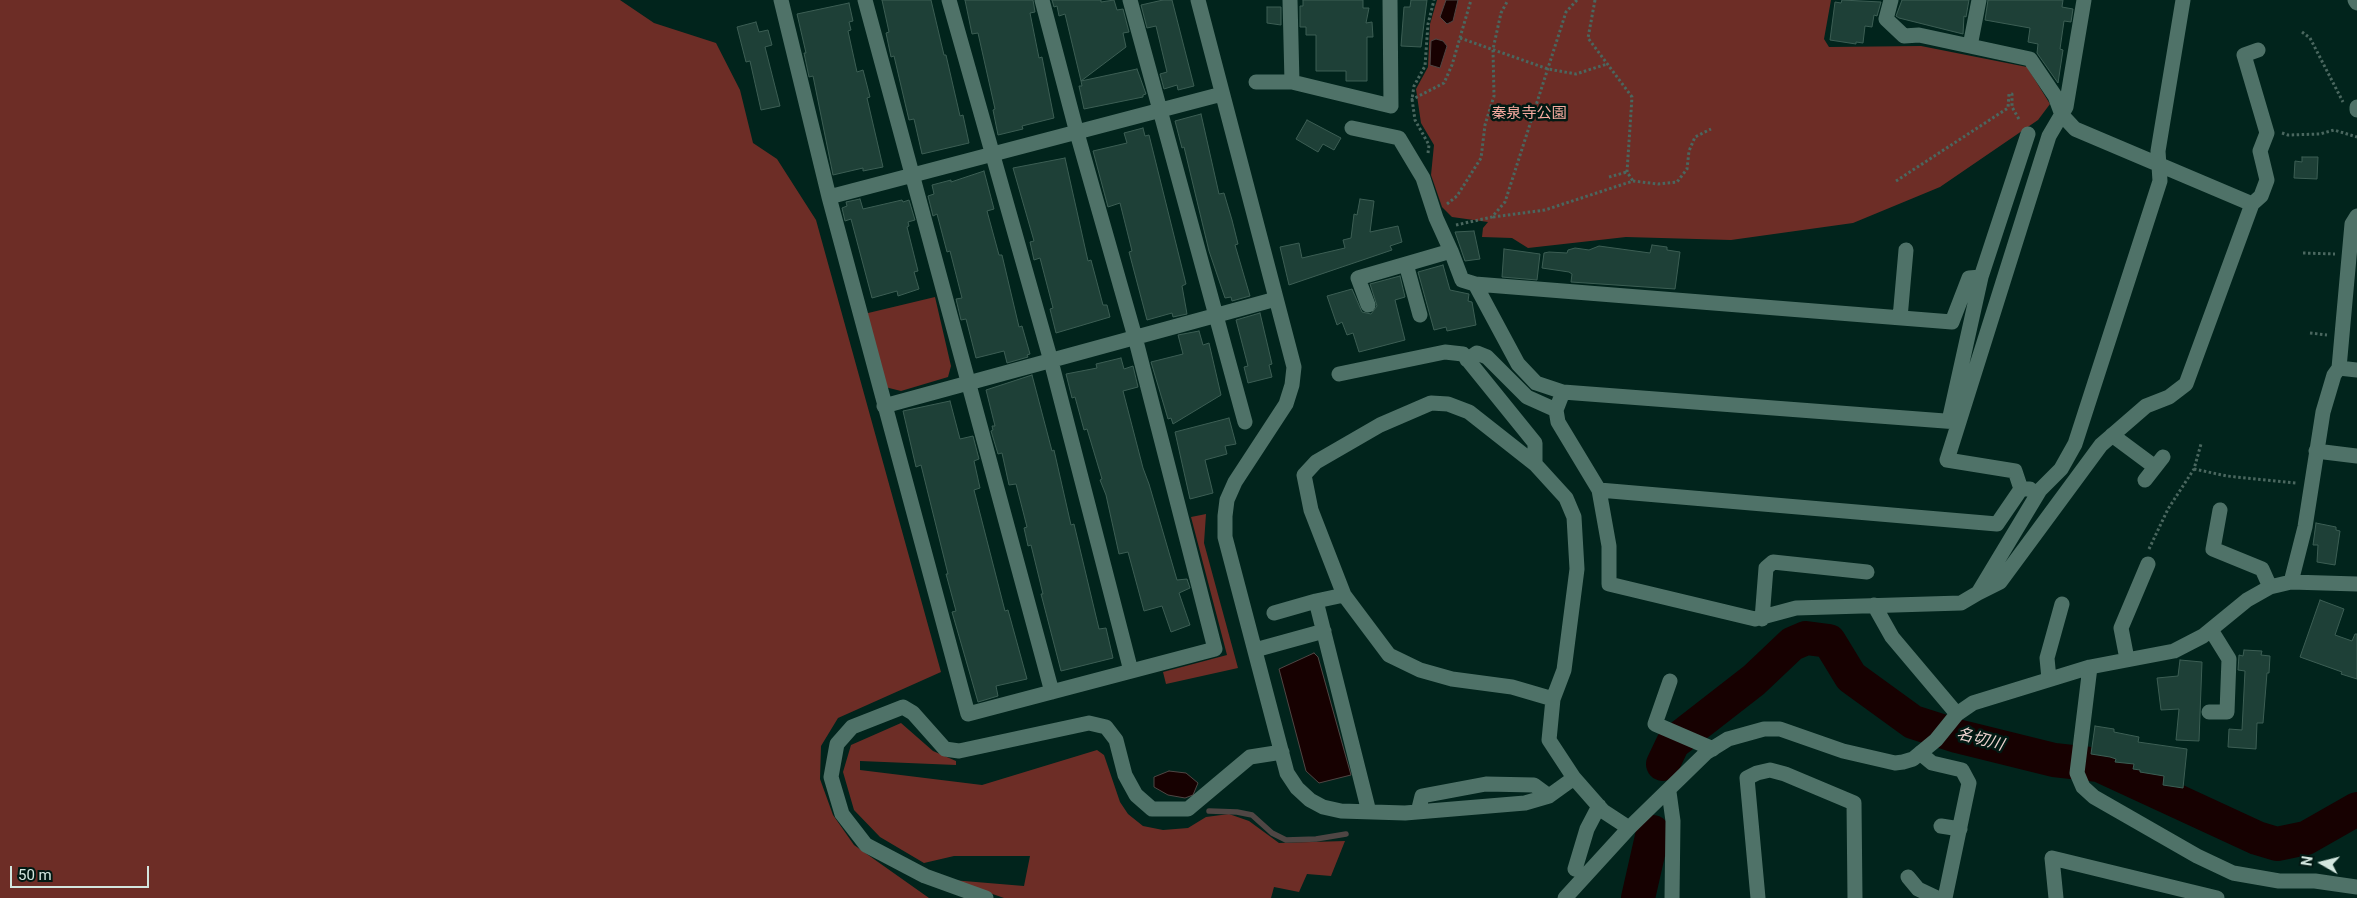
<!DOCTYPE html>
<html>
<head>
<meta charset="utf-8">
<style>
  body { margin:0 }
  #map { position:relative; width:2357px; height:898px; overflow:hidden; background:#01241c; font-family:Roboto,sans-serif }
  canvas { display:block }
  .north { position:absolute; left:2297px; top:838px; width:50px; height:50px; -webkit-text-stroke:4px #011913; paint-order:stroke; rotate:278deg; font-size:14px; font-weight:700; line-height:20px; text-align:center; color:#d3e6df }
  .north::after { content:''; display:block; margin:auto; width:18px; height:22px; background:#d3e6df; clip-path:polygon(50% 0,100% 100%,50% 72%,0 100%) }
  .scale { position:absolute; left:10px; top:866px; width:139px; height:22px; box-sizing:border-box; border:2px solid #d3e6df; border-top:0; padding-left:6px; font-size:15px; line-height:18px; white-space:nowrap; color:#d3e6df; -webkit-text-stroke:4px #011913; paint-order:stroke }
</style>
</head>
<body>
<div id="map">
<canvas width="2357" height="898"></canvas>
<div class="north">N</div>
<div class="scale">50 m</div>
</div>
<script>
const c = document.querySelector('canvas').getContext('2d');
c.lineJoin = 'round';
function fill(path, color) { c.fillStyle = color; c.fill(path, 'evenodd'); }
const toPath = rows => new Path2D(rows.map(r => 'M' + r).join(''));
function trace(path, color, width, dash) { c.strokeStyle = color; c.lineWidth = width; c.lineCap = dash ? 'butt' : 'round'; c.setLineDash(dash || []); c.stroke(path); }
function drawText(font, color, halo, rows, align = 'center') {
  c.font = font + ' Roboto,"Noto Sans JP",sans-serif'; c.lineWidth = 5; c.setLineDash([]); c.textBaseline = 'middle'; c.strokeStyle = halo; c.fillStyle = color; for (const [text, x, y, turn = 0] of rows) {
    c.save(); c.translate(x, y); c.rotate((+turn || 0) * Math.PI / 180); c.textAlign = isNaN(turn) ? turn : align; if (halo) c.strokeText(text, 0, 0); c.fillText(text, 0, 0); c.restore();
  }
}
fill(toPath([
  [0,0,620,0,654,23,716,43,740,90,753,143,777,159,816,220,941,672,838,718,821,746,820,779,833,815,854,845,929,898,0,898],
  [1437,0,1831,0,1824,39,1829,47,1921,46,2027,67,2050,104,2038,120,1940,187,1853,223,1731,240,1626,237,1528,248,1512,238,1482,237,1483,228,1488,222,1452,217,1442,207,1431,175,1434,145,1421,123,1416,89,1428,67,1430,24],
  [935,297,951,366,948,377,901,391,885,387,864,314],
  [1206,514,1204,543,1238,668,1166,684,1163,672,1227,655,1191,517],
  [901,723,933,751,956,761,956,765,860,761,860,770,982,785,1097,750,1104,755,1120,802,1128,814,1143,826,1163,830,1188,828,1206,817,1229,814,1249,821,1279,843,1345,841,1331,876,1307,874,1299,892,1274,887,1271,898,1004,898,952,880,1024,886,1030,856,954,856,924,863,880,837,854,810,843,772,851,745]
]), '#6d2d26');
const water = toPath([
  [1446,0,1458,0,1453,21,1447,24,1440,17,1446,0],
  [1436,39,1443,41,1447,46,1440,68,1430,65,1431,41,1436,39],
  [1314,653,1318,657,1351,775,1319,783,1306,771,1279,669,1314,653],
  [1169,771,1186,773,1198,783,1193,795,1185,798,1168,795,1154,787,1154,777,1169,771]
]);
fill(water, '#170101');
trace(water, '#4f4644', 1);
trace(toPath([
  [1209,811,1237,812,1252,815,1272,833,1286,840,1316,839,1346,834]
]), '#4f4644', 5.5);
trace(toPath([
  [1663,764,1673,743,1754,680,1792,644,1806,638,1829,641,1851,677,1913,722,1957,736,2054,760,2099,765,2257,838,2277,844,2306,838,2357,809],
  [1638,898,1653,832]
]), '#170101', 34);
const building = toPath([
  [882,0,931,0,944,55,946,55,960,116,963,115,969,143,922,154,914,119,909,120,894,56,891,57,886,33,889,32,882,0],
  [965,0,1033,0,1035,12,1030,13,1039,58,1042,57,1054,118,1022,126,1023,129,998,135,993,110,995,109,978,33,972,34,965,0],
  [1052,0,1101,0,1101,2,1114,0,1117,10,1123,9,1129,32,1123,33,1126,47,1081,81,1065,14,1059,16,1057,6,1054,7,1052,0],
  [1163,0,1172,0,1194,86,1178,90,1177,85,1164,89,1160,74,1167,72,1156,26,1147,28,1141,5,1163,0],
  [1303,0,1363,0,1363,8,1369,8,1366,23,1372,22,1373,37,1367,37,1367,81,1346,81,1346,71,1316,71,1316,35,1306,35,1306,27,1300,27,1300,6,1303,6,1303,0],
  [1411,0,1427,0,1421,47,1401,46,1404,7,1410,7,1411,0],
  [1842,0,1881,2,1877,16,1874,15,1872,27,1865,26,1863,43,1856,42,1856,44,1830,40,1835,2,1841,3,1842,0],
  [1902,0,1969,0,1966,17,1964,16,1963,34,1899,18,1896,16,1902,0],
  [1988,0,2063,0,2062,7,2073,9,2071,22,2064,21,2060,49,2063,50,2058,83,2037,53,2038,44,2028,42,2030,28,1985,20,1988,0],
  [849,3,853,21,849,22,851,30,848,31,857,72,863,70,870,97,867,98,883,167,863,171,863,168,833,175,813,76,809,77,804,53,806,53,797,14,849,3],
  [1267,7,1281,7,1281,25,1267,23,1267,7],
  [756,22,759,32,768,30,772,45,765,47,780,106,761,110,750,61,746,62,737,27,756,22],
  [1137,69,1146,94,1143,95,1143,97,1084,109,1079,86,1082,86,1081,81,1137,69],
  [1201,114,1219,194,1224,193,1232,220,1238,244,1235,245,1250,296,1232,301,1231,297,1225,298,1209,251,1184,147,1182,148,1175,121,1201,114],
  [1307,120,1341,138,1334,150,1323,144,1318,152,1296,139,1307,120],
  [1143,128,1145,136,1149,135,1186,284,1182,286,1187,314,1173,317,1172,313,1147,320,1129,252,1132,251,1120,203,1108,207,1093,151,1127,143,1124,133,1143,128],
  [2302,157,2318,157,2317,179,2294,178,2295,161,2302,162,2302,157],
  [1065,158,1088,261,1091,260,1103,305,1107,305,1110,317,1056,333,1050,309,1053,308,1040,258,1034,260,1030,242,1034,241,1013,168,1065,158],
  [984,171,994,209,987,211,999,255,1002,255,1019,327,1022,326,1030,354,1027,355,1028,357,1007,363,1004,351,976,358,966,319,961,320,956,299,962,298,950,251,947,252,937,214,933,216,928,196,934,194,932,185,951,180,951,182,984,171],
  [860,199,863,209,902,200,903,202,909,200,915,220,908,222,909,226,907,227,918,271,914,272,919,289,898,296,897,291,872,298,851,219,845,221,842,208,847,206,846,202,860,199],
  [1360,199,1374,201,1370,232,1398,226,1402,242,1390,246,1392,250,1289,285,1280,247,1299,243,1302,258,1345,248,1343,240,1351,238,1354,214,1357,215,1360,199],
  [1474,231,1480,259,1465,261,1455,232,1474,231],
  [1652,245,1667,247,1667,250,1680,252,1675,289,1571,282,1572,274,1569,272,1542,268,1544,253,1549,252,1567,253,1568,250,1575,248,1589,250,1599,246,1650,253,1652,245],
  [1504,249,1540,254,1537,280,1502,277,1504,249],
  [1443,265,1450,290,1469,294,1468,301,1472,302,1476,325,1447,331,1446,327,1434,330,1418,272,1443,265],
  [1400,276,1405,297,1395,300,1405,340,1359,352,1353,333,1347,335,1342,322,1337,325,1327,296,1352,289,1362,312,1371,314,1377,306,1370,284,1400,276],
  [1260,313,1272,364,1269,365,1272,377,1248,383,1244,367,1248,366,1236,320,1260,313],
  [1199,331,1203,345,1209,343,1221,395,1173,424,1171,418,1168,419,1151,362,1183,354,1178,335,1199,331],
  [1121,358,1124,369,1133,366,1138,387,1123,391,1143,468,1149,484,1177,580,1187,579,1190,588,1179,593,1190,625,1171,632,1162,606,1144,611,1128,552,1119,554,1106,495,1100,480,1102,479,1087,429,1084,430,1075,397,1072,398,1066,374,1097,368,1096,364,1121,358],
  [1032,375,1052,451,1054,450,1071,525,1074,524,1099,629,1106,628,1113,658,1061,671,1041,594,1043,594,1031,545,1028,546,1024,528,1027,527,1016,484,1009,485,1002,453,998,454,991,431,993,430,992,426,995,426,986,390,1032,375],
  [950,401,960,439,973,436,979,459,974,461,980,488,974,490,1005,611,1008,610,1027,679,996,686,998,696,978,702,952,612,956,611,946,574,948,574,921,465,916,467,903,411,950,401],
  [1229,418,1236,444,1225,446,1227,454,1205,460,1213,493,1190,499,1175,432,1229,418],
  [2316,523,2336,527,2336,530,2340,531,2335,565,2317,562,2318,545,2313,545,2316,523],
  [2320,600,2344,609,2335,635,2352,641,2355,634,2357,634,2357,679,2341,674,2342,672,2300,657,2320,600],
  [2244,650,2262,651,2261,655,2270,656,2269,673,2267,673,2263,723,2257,723,2256,749,2228,747,2229,729,2242,730,2245,671,2238,670,2239,655,2243,656,2244,650],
  [2180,660,2202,662,2199,741,2176,740,2179,709,2161,710,2157,678,2178,676,2180,660],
  [2095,726,2114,729,2114,732,2139,737,2138,742,2187,749,2183,788,2163,785,2164,776,2140,772,2140,770,2133,769,2134,764,2115,762,2116,759,2110,757,2091,754,2095,726]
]);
fill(building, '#1e4037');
trace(building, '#3c5e54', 1);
trace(toPath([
  [1595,0,1588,38,1632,97,1627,172,1633,181],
  [2302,32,2310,38,2343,102],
  [1460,38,1548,69,1576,74,1607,64],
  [1411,100,1444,83,1452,65,1471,0],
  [2282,133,2288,135,2320,134,2334,130,2357,137],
  [1428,153,1429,145,1415,120,1412,99,1414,86,1425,66,1428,24,1434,0],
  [1609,177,1627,172],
  [1896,181,2008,108,2009,94,2012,94,2012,107,2020,121],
  [1447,204,1457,196,1481,158,1485,125,1494,96,1493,49,1501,13,1508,0],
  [1493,217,1545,210,1633,181,1658,184,1677,182,1687,169,1689,151,1695,137,1711,129],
  [1456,225,1492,217,1505,202,1566,12,1577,0],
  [2303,253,2335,254],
  [2310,333,2327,335],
  [2194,469,2227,476,2296,483],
  [2149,549,2168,509,2194,469,2201,444]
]), '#4a675f', 3, [2.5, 2.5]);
trace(toPath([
  [781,0,829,197,968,714,1215,649,1135,337,1077,133,1042,0],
  [865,0,1052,692],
  [949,0,1051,361,1131,671],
  [1130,0,1245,422],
  [1198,0,1294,367,1292,385,1286,404,1235,482,1227,500,1225,516,1225,537,1287,773,1297,788,1310,800,1323,807,1341,811,1405,813,1525,803,1549,796,1574,778,1549,740,1553,699,1564,670,1577,569,1574,517,1566,498,1535,464,1469,412,1448,404,1431,403,1380,425,1316,462,1304,475,1311,510,1344,595,1389,655,1420,670,1452,679,1512,687,1553,699],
  [1290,0,1292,82,1391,106,1390,0],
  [1891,0,1886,19,1904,36,1919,35,2030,59,2055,96,2062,115,2075,129,2252,204],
  [2355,0,2357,3],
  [1970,46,1979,0],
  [1256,82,1292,82],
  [2357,107,2357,110],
  [1352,128,1399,138,1423,178,1436,218,1451,251],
  [829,197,1222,94],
  [1406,264,1420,315],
  [1981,277,2028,134],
  [1368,305,1358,278,1451,251,1462,280,1475,284],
  [1900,318,1906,250],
  [1467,360,1477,353,1487,357,1527,397,1556,410],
  [2339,368,2352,224,2357,216],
  [1339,374,1445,352,1463,354,1535,443,1535,464],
  [1563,392,1958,422],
  [884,406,1276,299],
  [1949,421,1981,277,1969,278,1952,322,1475,284,1518,364,1536,383,1563,392,1556,410,1558,422,1599,490,1609,546,1609,584,1755,619,1796,608,1961,603,1978,593,2040,490,2061,469,2075,444,2160,181,2158,151,2183,0],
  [2112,435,2155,467],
  [2316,451,2357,456],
  [2145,480,2163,457],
  [2021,489,2015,471,1947,460,2049,136,2066,107,2084,0],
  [1599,490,1997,524,2021,489,2030,489],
  [2220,510,2213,549,2262,569,2270,587],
  [2291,582,2305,527,2323,412,2334,375,2339,368,2357,370],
  [1978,593,2000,582,2101,445,2146,406,2169,397,2186,384,2252,204,2261,196,2267,180,2260,151,2267,133,2244,55,2258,50],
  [1344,595,1316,601,1369,812],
  [1874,605,1892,637,1957,714],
  [1274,613,1316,601],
  [1762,619,1766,568,1773,562,1867,572],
  [1255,650,1324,631],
  [2127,659,2121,628,2148,564],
  [2090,667,2077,773,2083,787,2094,797,2197,856,2233,873,2279,881,2315,881,2357,887],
  [2049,679,2047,658,2062,604],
  [1670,681,1655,724,1713,749],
  [2209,712,2227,712,2229,659,2211,630],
  [1920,753,1932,763,1962,770,1969,783,1945,898],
  [1574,778,1603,811,1629,828],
  [1669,792,1673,821,1672,898],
  [1418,812,1422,796,1486,784,1534,785,1549,796],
  [1941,826,1960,829],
  [1575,869,1587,829,1599,806],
  [1908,877,1918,889,1937,898],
  [986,898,925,876,866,845,842,814,831,777,837,744,852,727,903,707,913,713,945,749,959,751,1089,723,1106,727,1116,740,1125,775,1136,795,1152,809,1188,809,1250,757,1282,752],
  [1565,898,1629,828,1707,752,1728,739,1764,729,1780,729,1843,751,1895,763,1903,762,1913,759,1936,740,1957,714,1973,703,2090,667,2174,651,2203,636,2247,600,2270,587,2291,582,2357,584],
  [1758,898,1747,778,1757,773,1770,770,1785,774,1854,803,1855,898],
  [2056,898,2052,858,2217,898]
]), '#4f7268', 15);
drawText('15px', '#f7aca1', '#011913', [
  ["秦泉寺公園",1529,114]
]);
drawText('italic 16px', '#eed3cf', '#011913', [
  ["名切川",1980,740,15]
]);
</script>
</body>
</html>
